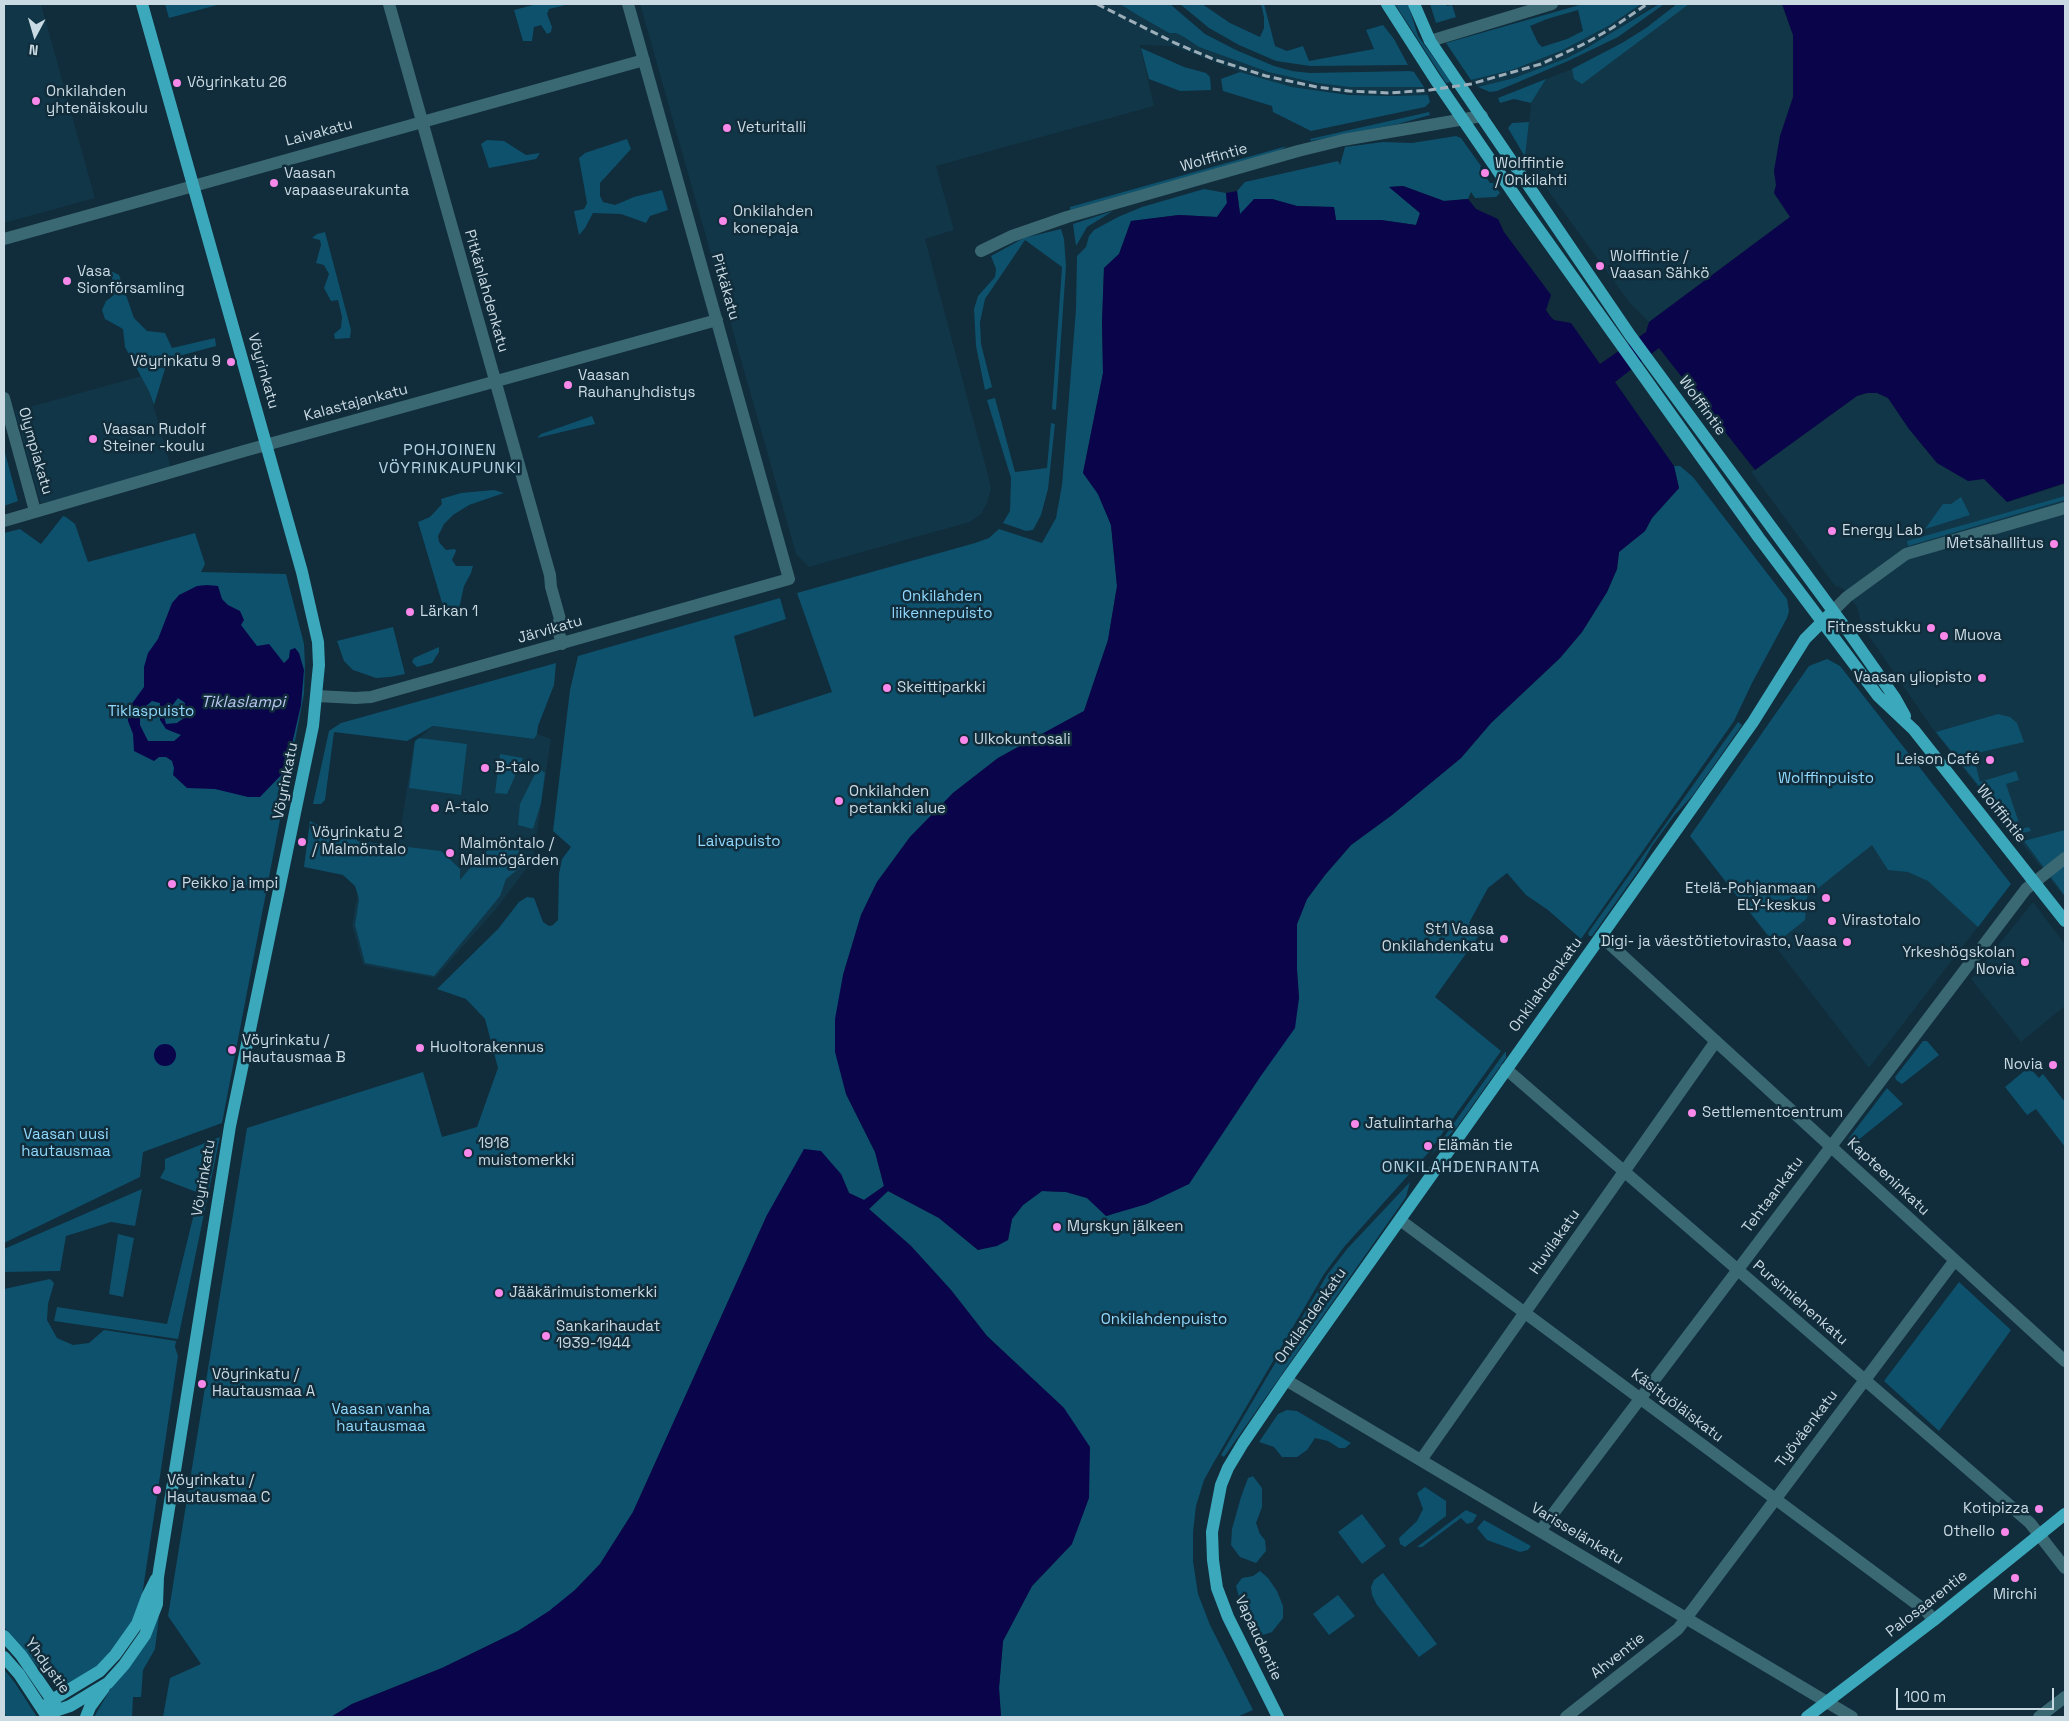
<!DOCTYPE html>
<html>
<head>
<meta charset="utf-8">
<style>
  body { margin:0 }
  #map { position:relative; width:2069px; height:1721px; overflow:hidden; background:#112c3a; font-family:"Space Grotesk",sans-serif }
  canvas { display:block }
  .frame { position:absolute; inset:0; border:5px solid #cadae3; pointer-events:none }
  .north { position:absolute; left:10px; top:10px; width:50px; height:50px; -webkit-text-stroke:4px #112c3a; paint-order:stroke; rotate:186deg; font-size:14px; font-weight:700; line-height:20px; text-align:center; color:#cadae3 }
  .north::after { content:''; display:block; margin:auto; width:18px; height:22px; background:#cadae3; clip-path:polygon(50% 0,100% 100%,50% 72%,0 100%) }
  .scale { position:absolute; left:1896px; top:1688px; width:158px; height:22px; box-sizing:border-box; border:2px solid #cadae3; border-top:0; padding-left:6px; font-size:15px; line-height:18px; white-space:nowrap; color:#cadae3; -webkit-text-stroke:4px #112c3a; paint-order:stroke }
</style>
</head>
<body>
<div id="map">
<canvas width="2069" height="1721"></canvas>
<div class="frame"></div>
<div class="north">N</div>
<div class="scale">100 m</div>
</div>
<script>
const c = document.querySelector('canvas').getContext('2d');
c.lineJoin = 'round';
function fill(path, color) { c.fillStyle = color; c.fill(path, 'evenodd'); }
const toPath = rows => new Path2D(rows.map(r => 'M' + r).join(''));
function trace(path, color, width, dash) { c.strokeStyle = color; c.lineWidth = width; c.lineCap = dash ? 'butt' : 'round'; c.setLineDash(dash || []); c.stroke(path); }
function drawText(font, color, halo, rows, align = 'center') {
  c.font = font + ' "Space Grotesk",sans-serif'; c.lineWidth = 5; c.setLineDash([]); c.textBaseline = 'middle'; c.strokeStyle = halo; c.fillStyle = color; for (const [text, x, y, turn = 0] of rows) {
    c.save(); c.translate(x, y); c.rotate((+turn || 0) * Math.PI / 180); c.textAlign = isNaN(turn) ? turn : align; if (halo) c.strokeText(text, 0, 0); c.fillText(text, 0, 0); c.restore();
  }
}
fill(toPath([
  [4,4,41,4,95,198,4,223],
  [640,4,1120,4,1139,16,1169,33,1176,33,1184,37,1199,47,1268,72,1317,83,1349,87,1424,87,1428,95,1367,96,1292,87,1240,72,1173,46,1140,45,1154,106,936,166,954,230,925,239,988,475,991,489,987,503,981,514,970,522,809,567,796,554],
  [1641,4,1655,4,1614,31,1567,58,1514,78,1478,87,1471,80,1512,70,1563,50,1610,25],
  [1677,4,1782,4,1793,35,1793,98,1780,136,1774,171,1776,185,1774,193,1790,217,1649,322,1629,302,1525,159,1531,103,1546,79,1572,69,1622,43,1646,28],
  [145,375,171,468,41,504,15,411],
  [1867,393,1877,393,1888,398,1909,429,1937,463,1984,479,2007,502,2065,484,2065,898,1934,731,1862,626,1857,607,1842,588,1835,586,1751,472,1857,396],
  [1827,659,1840,666,2011,884,1869,1068,1690,836,1809,666],
  [433,726,533,739,537,734,551,739,533,860,496,909,435,978,363,965,352,925,367,842,398,846,414,743],
  [2033,902,2065,944,2065,1006,2021,1042,1971,979]
]), '#113647');
fill(toPath([
  [165,4,221,4,169,18],
  [537,4,570,4,549,9,547,14,552,27,551,32,547,34,541,25,534,27,532,41,523,41,514,10],
  [1120,4,1170,4,1205,34,1236,50,1274,66,1292,71,1310,73,1410,71,1414,72,1424,87,1349,87,1317,83,1268,72,1199,47,1184,37,1176,33,1169,33,1139,16],
  [1180,4,1202,4,1230,23,1260,37,1264,28,1264,17,1261,4,1264,4,1275,46,1287,51,1303,46,1309,61,1374,49,1366,30,1383,25,1394,39,1408,65,1310,66,1276,61,1239,45,1209,28],
  [1395,4,1408,4,1418,36,1451,82,1446,83],
  [1430,4,1446,4,1447,6,1452,5,1456,17,1436,23],
  [1583,4,1641,4,1610,25,1563,50,1512,70,1471,80,1446,43],
  [1578,10,1583,31,1567,39,1542,47,1538,43,1530,26,1547,19],
  [1659,4,1663,5,1618,37,1568,61,1497,91,1490,92,1478,87,1514,78,1567,58,1588,47],
  [1677,4,1689,4,1582,84,1574,79,1572,69,1622,43,1646,28],
  [1141,48,1184,67,1206,73,1210,77,1211,90,1180,91,1149,79],
  [1240,72,1292,87,1349,95,1389,96,1428,95,1430,102,1425,107,1311,131,1273,112,1272,106,1223,91,1221,79],
  [1546,79,1531,103,1514,99,1500,103,1498,98],
  [1429,112,1430,115,1398,124,1311,141,1310,139],
  [1529,122,1525,157,1508,128,1512,123],
  [1456,136,1461,138,1481,166,1480,168,1490,183,1493,183,1500,193,1496,197,1475,198,1471,192,1468,199,1444,201,1403,186,1389,187,1420,213,1416,225,1381,220,1336,220,1334,207,1297,206,1272,199,1240,214,1237,191,1245,182,1338,161,1340,165,1345,147,1383,142,1412,143],
  [627,139,631,149,600,183,600,196,603,202,615,205,634,197,662,190,668,210,650,216,646,223,621,214,593,213,585,228,579,235,574,211,584,209,587,203,579,158,585,153],
  [487,140,504,141,526,155,540,153,536,159,489,168,481,144],
  [1287,146,1277,152,1070,210,1070,207],
  [1204,189,1226,193,1227,203,1217,217,1179,215,1131,221,1119,254,1104,268,1102,322,1103,373,1083,473,1098,494,1111,525,1117,586,1108,640,1084,711,998,758,953,793,910,837,877,882,861,915,843,975,846,1094,875,1152,884,1186,864,1200,849,1193,841,1174,767,1215,633,1512,600,1564,575,1590,550,1611,518,1631,442,1668,352,1704,331,1717,163,1717,170,1678,201,1664,168,1616,247,1128,423,1072,442,1137,477,1127,498,1068,485,1019,466,999,437,989,498,929,519,902,527,897,534,898,543,922,549,926,553,925,558,920,559,874,562,859,571,847,553,831,570,690,578,656,780,598,786,619,734,636,754,717,832,692,797,593,975,543,989,538,999,529,1042,543,1056,518,1062,485,1076,309,1077,256,1086,247,1089,236,1094,230,1118,217,1142,207],
  [1113,211,1087,227,1076,246,1073,224],
  [1061,229,1064,239,1066,266,1056,410,1052,409,1062,267,1025,240,985,299,980,322,981,344,992,387,985,390,976,346,974,309,978,296,995,277,996,269,991,256,1024,238],
  [325,232,351,330,350,338,335,339,334,334,341,328,342,317,338,300,331,301,324,288,329,274,324,265,316,263,321,245,320,240,312,238,317,234],
  [111,271,119,275,134,318,147,331,165,333,172,348,215,338,216,346,168,359,154,405,149,391,125,347,123,329,105,319,102,310,106,301,114,295],
  [995,398,1015,472,1047,468,1051,423,1055,424,1048,489,1041,515,1033,530,1026,531,1003,523,1010,511,1011,478,987,400],
  [592,416,595,424,537,438,541,434],
  [4,449,18,501,4,506,5,501],
  [1674,466,1680,466,1693,477,1787,599,1789,611,1787,618,1752,683,1734,721,1581,939,1548,910,1526,895,1507,873,1488,888,1469,923,1480,934,1435,997,1501,1051,1429,1152,1344,1247,1324,1274,1214,1462,1204,1480,1196,1506,1193,1532,1193,1561,1198,1594,1210,1625,1253,1710,1237,1717,1001,1717,999,1688,1003,1641,1032,1586,1072,1544,1064,1408,987,1336,951,1290,911,1246,869,1209,888,1191,939,1218,978,1250,1008,1240,1012,1219,1023,1205,1042,1191,1066,1192,1087,1198,1107,1216,1189,1184,1258,1080,1299,998,1297,970,1297,924,1307,899,1325,875,1351,845,1392,815,1461,758,1491,723,1560,658,1582,632,1607,592,1617,569,1619,552,1645,531,1652,518,1679,488],
  [494,490,504,493,469,505,453,515,444,524,438,536,439,542,446,550,455,549,456,551,452,560,456,566,473,566,471,573,464,586,459,609,454,613,443,606,418,522,430,517,442,504,441,499,461,493],
  [2065,496,2065,500,1908,546,1907,541],
  [1961,497,1970,515,1925,529,1943,504,1951,504],
  [63,516,66,517,75,524,88,562,195,533,205,564,201,572,286,574,304,644,305,665,304,694,222,1123,143,1152,140,1177,4,1243,4,533,20,529,41,544],
  [393,627,405,674,390,677,376,678,353,670,344,661,337,641],
  [439,647,439,652,432,663,417,667,412,662,414,658],
  [1827,659,1840,666,2011,884,1978,927,1928,881,1908,872,1888,870,1872,845,1807,897,1805,920,1775,944,1690,836,1809,666],
  [556,663,554,685,538,726,537,734,534,739,433,726,407,741,334,732,325,800,321,804,313,804,329,731,341,723],
  [1998,714,2010,717,2017,723,2024,742,1973,754,1980,782,2016,771,2019,780,2006,784,2021,829,2029,827,2031,831,2017,834,1936,732],
  [1738,722,1742,725,1693,795,1674,816,1652,846,1640,868,1592,936,1589,936,1588,933],
  [419,738,467,744,461,795,409,788,415,741],
  [500,754,523,758,507,794,495,793],
  [538,768,545,773,541,803,533,829,518,825,520,804],
  [310,821,320,826,358,831,357,841,441,851,460,869,460,880,477,860,496,843,518,848,522,866,506,879,500,896,434,976,365,963,355,925,359,899,355,886,343,875,304,867],
  [2065,830,2065,896,2024,841],
  [1923,1041,1927,1041,1939,1055,1902,1084,1896,1080,1895,1077],
  [1505,1052,1506,1052,1506,1058,1457,1127,1431,1155],
  [2029,1067,2039,1078,2043,1074,2065,1102,2065,1147,2036,1109,2027,1115,2005,1087],
  [1887,1088,1903,1104,1857,1141,1875,1163,1871,1167,1849,1146,1848,1143,1849,1138],
  [220,1137,178,1339,54,1321,57,1307,167,1324,199,1193,160,1178,165,1169,165,1159],
  [1410,1182,1406,1197,1224,1457,1221,1455,1327,1275,1347,1249],
  [142,1189,135,1226,111,1222,66,1236,60,1271,4,1272,4,1249],
  [118,1234,134,1238,123,1297,109,1294],
  [50,1279,54,1283,48,1304,47,1320,57,1338,73,1345,89,1343,104,1330,176,1341,175,1347,178,1356,142,1596,136,1617,100,1665,81,1677,68,1683,56,1682,46,1676,4,1627,4,1289],
  [1959,1282,2011,1330,1939,1431,1884,1381],
  [1287,1410,1297,1411,1351,1443,1345,1448,1339,1448,1328,1441,1315,1438,1307,1450,1297,1457,1282,1457,1274,1447,1259,1442,1278,1414],
  [1253,1476,1262,1488,1262,1507,1256,1523,1260,1534,1265,1540,1266,1551,1256,1563,1240,1557,1231,1545,1232,1529,1241,1497,1248,1478],
  [1425,1487,1446,1501,1446,1516,1405,1547,1400,1544,1399,1538,1417,1521,1423,1509,1417,1493],
  [1466,1510,1477,1515,1473,1522,1467,1524,1461,1518,1422,1547,1417,1547],
  [1362,1514,1386,1546,1362,1564,1338,1532],
  [1484,1520,1531,1546,1528,1550,1520,1552,1487,1540,1477,1528],
  [1260,1571,1268,1578,1277,1591,1283,1606,1283,1618,1272,1632,1260,1636,1253,1632,1243,1612,1236,1586,1242,1578,1253,1576],
  [1383,1573,1437,1644,1419,1657,1377,1605,1372,1595,1371,1587,1374,1580],
  [1338,1595,1355,1616,1329,1635,1313,1614],
  [159,1616,155,1649,143,1670,141,1697,133,1697,132,1717,94,1717,111,1688,129,1666],
  [4,1669,15,1683,37,1717,6,1717,4,1709]
]), '#0d516d');
fill(toPath([
  [1782,4,2065,4,2065,483,2007,502,1984,479,1968,481,1937,463,1909,429,1888,398,1877,393,1867,393,1857,396,1755,470,1659,348,1615,382,1674,466,1679,488,1652,518,1645,531,1619,552,1617,569,1607,592,1582,632,1560,658,1491,723,1461,758,1392,815,1351,845,1325,875,1307,899,1297,924,1297,970,1299,998,1295,1028,1258,1080,1189,1184,1147,1204,1106,1216,1087,1198,1066,1192,1042,1191,1023,1205,1012,1219,1008,1240,997,1246,978,1250,939,1218,888,1191,869,1209,911,1246,951,1290,987,1336,1064,1408,1090,1447,1089,1498,1072,1544,1032,1586,1003,1641,999,1688,1001,1717,331,1717,352,1704,442,1668,518,1631,549,1611,575,1590,600,1564,633,1512,767,1215,804,1149,821,1151,841,1174,849,1193,864,1200,884,1186,875,1152,846,1094,835,1052,835,1019,843,975,861,915,877,882,910,837,953,793,998,758,1084,711,1108,640,1117,586,1111,525,1098,494,1083,473,1103,373,1102,322,1104,268,1119,254,1131,221,1179,215,1217,217,1227,203,1226,193,1237,191,1240,214,1254,199,1272,199,1297,206,1334,207,1336,220,1381,220,1416,225,1420,213,1389,187,1403,186,1444,201,1468,199,1476,209,1498,219,1504,232,1551,295,1546,310,1550,316,1554,320,1571,323,1600,364,1646,332,1649,322,1790,217,1774,193,1776,185,1774,171,1780,136,1793,97,1793,35],
  [207,585,218,586,222,599,228,605,240,611,244,620,241,625,257,646,269,644,284,663,289,658,290,650,295,648,299,653,304,670,301,705,286,770,260,797,248,797,215,789,187,788,173,775,174,768,172,761,166,757,159,757,154,761,134,751,133,734,128,721,128,709,144,687,144,667,148,653,158,639,172,603,179,595,197,586],
  [178,698,185,703,184,718,177,723,166,724,164,716],
  [152,701,160,703,160,720,166,729,181,735,174,741,148,741,140,725,140,711],
  '154 1055a11 11 0 1 1 22 0a11 11 0 1 1-22 0Z'
]), '#0a044a');
trace(toPath([
  [389,4,550,575,551,587,560,619,557,626,562,644],
  [1430,41,1552,4],
  [4,239,644,60],
  [981,251,1012,236,1067,217,1298,151,1343,140,1482,116],
  [4,398,35,511],
  [4,521,244,451,717,320],
  [1833,611,1847,597,1906,554,2065,508],
  [317,696,355,698,371,697,789,579,628,4],
  [1601,936,2065,1361],
  [1506,1069,2030,1523,2065,1568],
  [1400,1220,1926,1611,1934,1620],
  [1286,1380,1852,1717],
  [1421,1460,1716,1041],
  [1540,1531,2026,889,2065,858],
  [1566,1717,1678,1629,1955,1260],
  [2039,1717,2065,1697]
]), '#3a6973', 12);
trace(toPath([
  [1387,4,1435,79,1520,203,1759,538,1878,696,1914,730,2065,921],
  [1414,4,1430,41,1630,335,1850,634,1895,698,1905,716],
  [4,1636,21,1655,56,1706],
  [4,1657,19,1674,46,1715],
  [46,1714,70,1706,108,1683,124,1665,145,1635,157,1604,158,1577,230,1126,313,726,319,665,318,642,302,572,142,4],
  [46,1714,46,1705,52,1700,100,1671,115,1655,137,1624,147,1597,156,1579],
  [86,1717,90,1707,104,1688],
  [1278,1717,1228,1617,1217,1588,1213,1560,1212,1532,1221,1485,1228,1468,1243,1443,1286,1380,1753,722,1805,639,1833,611],
  [1807,1717,1934,1620,2065,1514]
]), '#3ba8bc', 12);
trace(toPath([
  [1097,4,1175,43,1213,59,1266,76,1317,87,1349,91,1389,93,1430,90,1471,84,1541,64,1586,43,1612,28,1647,4]
]), '#9caeb9', 3, [8, 4]);
for (const [x, y, r, color] of [
  [177,83,5,"#f888ea"],
  [36,101,5,"#f888ea"],
  [727,128,5,"#f888ea"],
  [1485,173,5,"#f888ea"],
  [274,183,5,"#f888ea"],
  [723,221,5,"#f888ea"],
  [1600,266,5,"#f888ea"],
  [67,281,5,"#f888ea"],
  [231,362,5,"#f888ea"],
  [568,385,5,"#f888ea"],
  [93,439,5,"#f888ea"],
  [1832,531,5,"#f888ea"],
  [2054,544,5,"#f888ea"],
  [410,612,5,"#f888ea"],
  [1931,628,5,"#f888ea"],
  [1944,636,5,"#f888ea"],
  [1982,678,5,"#f888ea"],
  [887,688,5,"#f888ea"],
  [964,740,5,"#f888ea"],
  [1990,760,5,"#f888ea"],
  [485,768,5,"#f888ea"],
  [839,801,5,"#f888ea"],
  [435,808,5,"#f888ea"],
  [302,842,5,"#f888ea"],
  [450,853,5,"#f888ea"],
  [172,884,5,"#f888ea"],
  [1826,898,5,"#f888ea"],
  [1832,921,5,"#f888ea"],
  [1504,939,5,"#f888ea"],
  [1847,942,5,"#f888ea"],
  [2025,962,5,"#f888ea"],
  [420,1048,5,"#f888ea"],
  [232,1050,5,"#f888ea"],
  [2053,1065,5,"#f888ea"],
  [1692,1113,5,"#f888ea"],
  [1355,1124,5,"#f888ea"],
  [1428,1146,5,"#f888ea"],
  [468,1153,5,"#f888ea"],
  [1057,1227,5,"#f888ea"],
  [499,1293,5,"#f888ea"],
  [546,1336,5,"#f888ea"],
  [202,1384,5,"#f888ea"],
  [157,1490,5,"#f888ea"],
  [2039,1509,5,"#f888ea"],
  [2005,1532,5,"#f888ea"],
  [2015,1578,5,"#f888ea"]
]) { const dot = new Path2D(); dot.arc(x, y, r, 0, 2 * Math.PI); c.fillStyle = color; c.fill(dot); trace(dot, '#112c3a', 2); }
drawText('15px', '#cadae3', '#112c3a', [
  ["Vöyrinkatu 26",187,83],
  ["Onkilahden",46,92],
  ["yhtenäiskoulu",46,109],
  ["Veturitalli",737,128],
  ["Wolffintie",1495,164],
  ["/ Onkilahti",1495,181],
  ["Vaasan",284,174],
  ["vapaaseurakunta",284,191],
  ["Onkilahden",733,212],
  ["konepaja",733,229],
  ["Wolffintie /",1610,257],
  ["Vaasan Sähkö",1610,274],
  ["Vasa",77,272],
  ["Sionförsamling",77,289],
  ["Vöyrinkatu 9",221,362,"right"],
  ["Vaasan",578,376],
  ["Rauhanyhdistys",578,393],
  ["Vaasan Rudolf",103,430],
  ["Steiner -koulu",103,447],
  ["Energy Lab",1842,531],
  ["Metsähallitus",2044,544,"right"],
  ["Lärkan 1",420,612],
  ["Fitnesstukku",1921,628,"right"],
  ["Muova",1954,636],
  ["Vaasan yliopisto",1972,678,"right"],
  ["Skeittiparkki",897,688],
  ["Ulkokuntosali",974,740],
  ["Leison Café",1980,760,"right"],
  ["B-talo",495,768],
  ["Onkilahden",849,792],
  ["petankki alue",849,809],
  ["A-talo",445,808],
  ["Vöyrinkatu 2",312,833],
  ["/ Malmöntalo",312,850],
  ["Malmöntalo /",460,844],
  ["Malmögården",460,861],
  ["Peikko ja impi",182,884],
  ["Etelä-Pohjanmaan",1816,889,"right"],
  ["ELY-keskus",1816,906,"right"],
  ["Virastotalo",1842,921],
  ["St1 Vaasa",1494,930,"right"],
  ["Onkilahdenkatu",1494,947,"right"],
  ["Digi- ja väestötietovirasto, Vaasa",1837,942,"right"],
  ["Yrkeshögskolan",2015,953,"right"],
  ["Novia",2015,970,"right"],
  ["Vöyrinkatu /",242,1041],
  ["Hautausmaa B",242,1058],
  ["Huoltorakennus",430,1048],
  ["Novia",2043,1065,"right"],
  ["Settlementcentrum",1702,1113],
  ["Jatulintarha",1365,1124],
  ["1918",478,1144],
  ["muistomerkki",478,1161],
  ["Elämän tie",1438,1146],
  ["Myrskyn jälkeen",1067,1227],
  ["Jääkärimuistomerkki",509,1293],
  ["Sankarihaudat",556,1327],
  ["1939-1944",556,1344],
  ["Vöyrinkatu /",212,1375],
  ["Hautausmaa A",212,1392],
  ["Vöyrinkatu /",167,1481],
  ["Hautausmaa C",167,1498],
  ["Kotipizza",2029,1509,"right"],
  ["Othello",1995,1532,"right"],
  ["Mirchi",2015,1595,"center"]
], 'left');
drawText('15px', '#cadae3', '#112c3a', [
  ["Laivakatu",319,133,-15],
  ["Wolffintie",1214,158,-16],
  ["Pitkäkatu",725,287,74],
  ["Pitkänlahdenkatu",486,291,74],
  ["Vöyrinkatu",263,371,74],
  ["Kalastajankatu",356,403,-15],
  ["Wolffintie",1702,406,54],
  ["Olympiakatu",35,451,74],
  ["Järvikatu",550,630,-16],
  ["Vöyrinkatu",286,781,-79],
  ["Wolffintie",2001,814,51],
  ["Onkilahdenkatu",1546,985,-54],
  ["Kapteeninkatu",1888,1177,43],
  ["Vöyrinkatu",204,1178,-80],
  ["Tehtaankatu",1773,1195,-53],
  ["Huvilakatu",1555,1242,-55],
  ["Pursimiehenkatu",1800,1303,41],
  ["Onkilahdenkatu",1311,1316,-55],
  ["Käsityöläiskatu",1677,1406,37],
  ["Työväenkatu",1807,1429,-53],
  ["Varisselänkatu",1577,1534,31],
  ["Palosaarentie",1927,1604,-38],
  ["Vapaudentie",1258,1638,65],
  ["Ahventie",1618,1656,-38],
  ["Yhdystie",47,1666,54]
]);
drawText('15px', '#91d9fe', '#112c3a', [
  ["Onkilahden",942,597],
  ["liikennepuisto",942,614],
  ["Tiklaspuisto",151,712],
  ["Wolffinpuisto",1826,779],
  ["Laivapuisto",739,842],
  ["Vaasan uusi",66,1135],
  ["hautausmaa",66,1152],
  ["Onkilahdenpuisto",1164,1320],
  ["Vaasan vanha",381,1410],
  ["hautausmaa",381,1427]
]);
c.letterSpacing = '1px';
drawText('16px', '#b4d4e5', '#112c3a', [
  ["POHJOINEN",450,451],
  ["VÖYRINKAUPUNKI",450,469],
  ["ONKILAHDENRANTA",1461,1168]
]);
c.letterSpacing = '0px';
drawText('italic 16px', '#bac6ef', '#112c3a', [
  ["Tiklaslampi",243,703]
]);
</script>
</body>
</html>
